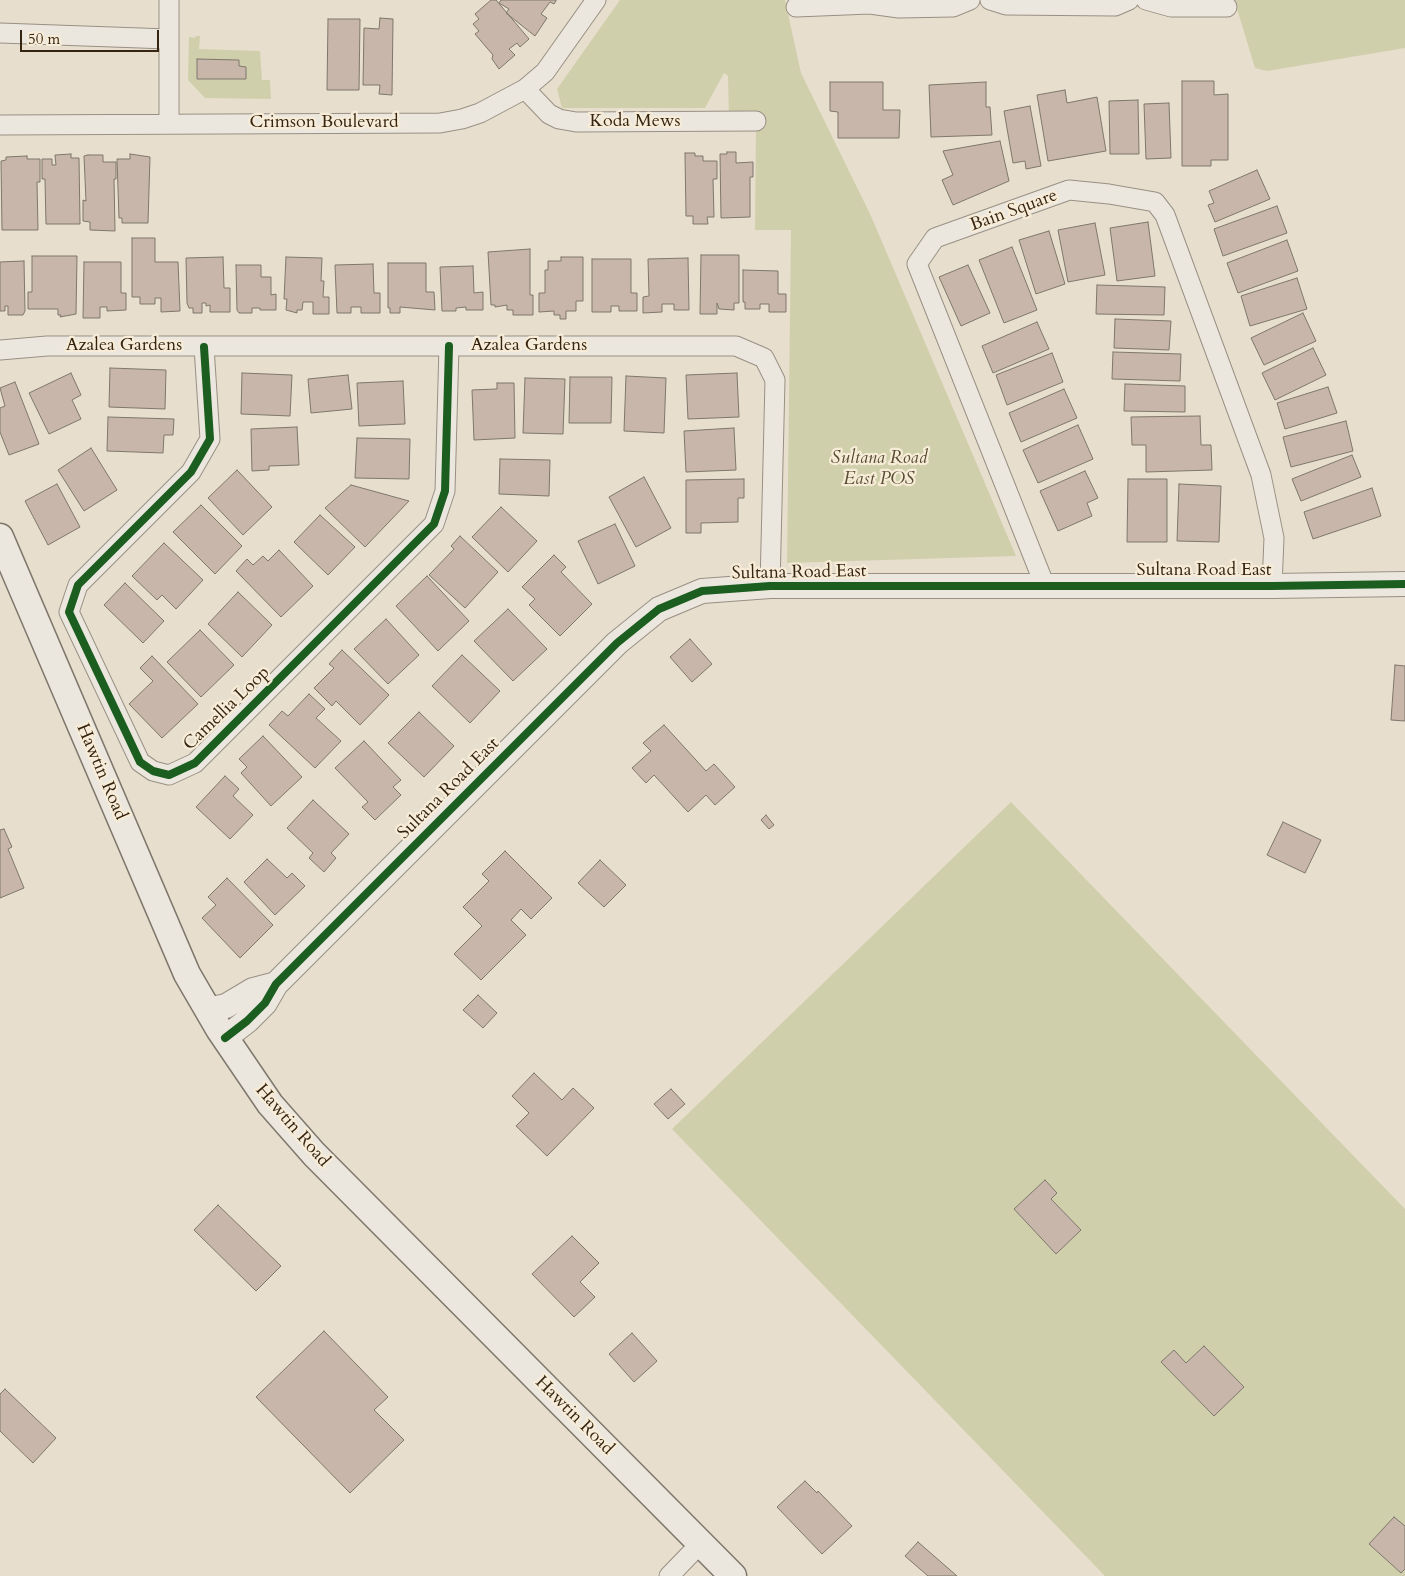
<!DOCTYPE html>
<html>
<head>
<meta charset="utf-8">
<style>
  body { margin:0 }
  #map { position:relative; width:1405px; height:1576px; overflow:hidden; background:#e7decd; font-family:Cardo,serif }
  canvas { display:block }
  .scale { position:absolute; left:20px; top:30px; width:139px; height:22px; box-sizing:border-box; border:2px solid #352410; border-top:0; padding-left:6px; font-size:15px; line-height:18px; white-space:nowrap; color:#352410; -webkit-text-stroke:4px #f7ecd7; paint-order:stroke }
</style>
</head>
<body>
<div id="map">
<canvas width="1405" height="1576"></canvas>
<div class="scale">50 m</div>
</div>
<script>
const c = document.querySelector('canvas').getContext('2d');
c.lineJoin = 'round';
function fill(path, color) { c.fillStyle = color; c.fill(path, 'evenodd'); }
const toPath = rows => new Path2D(rows.map(r => 'M' + r).join(''));
function trace(path, color, width, dash) { c.strokeStyle = color; c.lineWidth = width; c.lineCap = dash ? 'butt' : 'round'; c.setLineDash(dash || []); c.stroke(path); }
function drawText(font, color, halo, rows, align = 'center') {
  c.font = font + ' Cardo,serif'; c.lineWidth = 4.5; c.setLineDash([]); c.textBaseline = 'middle'; c.strokeStyle = halo; c.fillStyle = color; for (const [text, x, y, turn = 0] of rows) {
    c.save(); c.translate(x, y); c.rotate((+turn || 0) * Math.PI / 180); c.textAlign = isNaN(turn) ? turn : align; if (halo) c.strokeText(text, 0, 0); c.fillText(text, 0, 0); c.restore();
  }
}
fill(toPath([
  [620,0,785,0,801,73,871,216,1016,556,787,563,791,230,755,230,756,122,729,122,728,76,724,73,705,108,562,108,557,89],
  [1165,0,1405,0,1405,48,1267,71,1255,68,1235,2],
  [196,36,200,36,199,49,260,51,262,80,270,80,271,99,205,98,188,80,189,37,195,38],
  [1011,802,1405,1209,1405,1576,1105,1576,672,1129]
]), '#d0cfab');
const building = toPath([
  [491,0,496,0,529,39,520,47,517,43,509,49,515,55,499,69,492,59,493,55,475,34,479,31,473,24,479,19,475,14,491,0],
  [501,0,556,0,556,1,554,4,550,2,541,14,547,18,535,36,506,13,509,9,499,3,501,0],
  [380,18,393,19,392,95,379,94,380,85,363,85,364,28,379,29,380,18],
  [328,19,360,19,359,90,327,90,328,19],
  [197,59,239,60,239,66,246,67,246,79,197,79,197,59],
  [1182,81,1214,81,1214,95,1228,94,1228,160,1211,160,1211,166,1182,166,1182,81],
  [830,82,883,82,883,110,900,110,899,138,838,138,838,112,830,111,830,82],
  [986,82,986,107,990,107,992,135,931,137,929,85,986,82],
  [1065,90,1067,103,1097,97,1106,151,1048,161,1037,95,1065,90],
  [1138,100,1139,154,1110,154,1109,101,1138,100],
  [1169,103,1171,158,1146,159,1144,104,1169,103],
  [1030,106,1041,166,1026,169,1025,161,1013,163,1004,111,1030,106],
  [1000,141,1009,181,953,205,942,180,953,175,943,151,1000,141],
  [727,152,736,152,736,163,753,162,753,177,750,177,750,217,721,218,720,154,727,154,727,152],
  [685,153,695,153,695,156,703,156,703,161,717,161,717,179,713,179,714,217,707,217,708,224,693,224,693,216,686,216,685,153],
  [71,154,71,158,79,158,80,224,46,224,45,179,42,179,42,159,52,159,52,165,56,165,55,155,71,154],
  [130,154,150,157,148,223,122,223,122,218,119,218,117,159,130,159,130,154],
  [88,155,103,155,103,162,116,162,116,179,114,179,115,231,90,230,90,222,83,221,83,200,86,201,84,156,88,155],
  [27,156,27,159,40,159,40,182,37,182,38,230,2,230,1,161,6,160,6,157,27,156],
  [1257,170,1270,199,1215,222,1208,205,1214,203,1209,191,1257,170],
  [1277,206,1287,233,1223,256,1214,229,1277,206],
  [1148,222,1155,276,1117,281,1110,228,1148,222],
  [1095,223,1105,275,1068,282,1058,230,1095,223],
  [1049,231,1065,284,1036,294,1019,240,1049,231],
  [132,238,155,238,155,262,178,262,180,311,161,312,161,298,155,298,155,304,140,304,140,297,132,297,132,238],
  [1287,240,1298,271,1238,293,1227,263,1287,240],
  [1012,247,1037,310,1004,323,979,260,1012,247],
  [530,249,530,295,533,295,533,315,513,315,513,310,507,310,507,305,495,307,495,305,491,305,488,252,530,249],
  [701,255,739,255,739,303,734,303,734,310,719,309,717,303,717,314,700,314,701,255],
  [32,256,77,256,76,314,60,317,61,315,58,315,58,309,28,309,28,292,32,292,32,256],
  [223,257,224,288,230,288,230,312,210,312,210,305,206,306,206,303,202,303,202,313,193,313,193,308,189,308,187,303,186,258,223,257],
  [286,257,322,258,321,281,324,281,323,297,329,297,329,314,313,314,313,302,303,302,302,310,297,310,297,313,286,310,287,299,284,299,286,257],
  [561,257,583,257,583,301,576,301,576,311,566,311,566,319,560,319,560,315,554,315,554,311,539,312,539,293,545,293,545,270,548,270,548,261,561,261,561,257],
  [688,258,689,310,674,310,674,304,662,304,662,312,643,313,643,297,649,296,648,259,688,258],
  [592,259,631,259,631,293,637,293,637,311,619,311,619,306,611,306,611,312,592,312,592,259],
  [24,261,25,311,23,315,8,315,8,306,5,306,5,311,0,311,0,262,24,261],
  [84,262,121,262,121,293,126,293,126,310,107,311,107,307,100,307,100,318,83,318,84,262],
  [388,263,426,263,426,292,434,292,435,310,400,307,400,313,390,313,390,308,388,308,388,263],
  [373,264,374,293,380,293,380,313,361,313,361,307,351,307,351,313,337,313,335,265,373,264],
  [236,265,261,265,261,277,271,277,271,295,276,294,276,310,260,310,260,308,252,308,252,313,239,313,237,310,236,265],
  [968,265,990,313,961,326,939,277,968,265],
  [473,266,474,293,483,292,483,310,466,310,466,307,456,308,456,311,442,311,440,267,473,266],
  [743,270,778,271,778,294,786,294,786,312,769,312,769,304,760,304,760,309,745,309,745,302,743,302,743,270],
  [1297,278,1307,309,1250,326,1241,296,1297,278],
  [1097,285,1165,287,1164,315,1096,314,1097,285],
  [1303,313,1316,341,1264,365,1251,338,1303,313],
  [1115,319,1171,321,1169,350,1114,348,1115,319],
  [1037,322,1049,349,993,373,982,346,1037,322],
  [1313,348,1326,375,1275,400,1262,373,1313,348],
  [1113,352,1181,354,1180,381,1112,379,1113,352],
  [1052,353,1063,382,1007,405,996,375,1052,353],
  [110,368,166,370,165,409,109,407,110,368],
  [71,373,81,395,72,400,81,419,49,434,29,393,71,373],
  [242,373,292,375,290,416,241,414,242,373],
  [737,373,739,417,688,419,686,375,737,373],
  [348,375,352,409,311,413,308,379,348,375],
  [626,376,666,378,664,433,624,431,626,376],
  [570,377,612,377,611,423,569,423,570,377],
  [525,378,565,379,563,434,523,433,525,378],
  [403,381,405,424,359,426,357,383,403,381],
  [15,382,39,444,9,455,0,432,0,408,5,406,0,388,15,382],
  [497,383,514,383,515,438,474,440,472,390,497,389,497,383],
  [1125,384,1185,386,1185,412,1124,411,1125,384],
  [1328,387,1337,413,1285,429,1277,403,1328,387],
  [1064,389,1077,418,1021,442,1009,413,1064,389],
  [1200,416,1201,445,1211,445,1212,470,1146,472,1146,445,1132,445,1131,417,1200,416],
  [108,417,174,419,173,435,164,435,163,453,107,451,108,417],
  [1346,421,1353,451,1291,467,1283,437,1346,421],
  [1078,425,1093,459,1038,483,1023,450,1078,425],
  [297,427,299,465,269,466,269,470,252,471,251,429,297,427],
  [734,428,736,470,686,472,684,431,734,428],
  [357,438,410,439,409,479,355,478,357,438],
  [91,448,117,490,84,511,58,470,91,448],
  [1352,455,1361,477,1301,501,1292,479,1352,455],
  [500,459,550,460,549,496,499,494,500,459],
  [237,470,272,507,243,535,208,498,237,470],
  [1085,471,1098,498,1087,503,1092,516,1058,531,1040,491,1085,471],
  [644,477,671,528,636,547,609,497,644,477],
  [744,479,744,498,738,498,738,522,701,523,701,533,686,533,686,480,744,479],
  [1128,479,1167,479,1167,542,1127,542,1128,479],
  [57,484,80,527,48,545,25,501,57,484],
  [1179,484,1221,486,1219,542,1177,541,1179,484],
  [351,485,409,501,365,547,325,508,351,485],
  [1372,488,1381,516,1313,539,1304,512,1372,488],
  [201,505,242,546,215,574,173,532,201,505],
  [501,507,537,541,508,572,472,537,501,507],
  [320,515,355,547,328,575,294,542,320,515],
  [615,524,635,566,598,584,578,541,615,524],
  [460,536,498,572,465,608,429,575,454,549,451,546,460,536],
  [164,543,203,580,176,609,162,595,157,600,132,576,164,543],
  [279,550,313,586,281,617,236,571,247,559,253,565,263,556,268,561,279,550],
  [554,555,566,567,561,572,592,604,560,636,529,605,535,599,522,587,554,555],
  [427,576,469,621,438,651,396,606,427,576],
  [125,583,164,621,143,643,104,605,125,583],
  [238,592,272,625,242,657,208,624,238,592],
  [508,609,547,649,513,681,474,641,508,609],
  [386,619,419,655,388,684,354,649,386,619],
  [200,630,234,665,201,697,167,662,200,630],
  [690,639,712,664,692,682,670,657,690,639],
  [342,650,389,695,360,725,336,701,332,706,314,688,334,668,329,664,342,650],
  [462,655,500,691,470,723,432,686,462,655],
  [152,656,198,704,162,738,129,704,153,681,140,668,152,656],
  [1395,665,1405,666,1405,721,1391,720,1395,665],
  [309,694,325,709,316,718,341,741,315,768,269,725,282,711,288,716,309,694],
  [419,712,454,746,424,777,388,743,419,712],
  [664,725,706,771,714,764,735,787,715,805,706,795,688,812,654,775,646,783,632,768,651,751,643,743,664,725],
  [263,736,302,777,271,806,241,773,247,767,239,759,263,736],
  [364,741,401,780,393,787,401,795,375,820,362,807,368,802,335,768,364,741],
  [225,776,239,789,233,796,253,815,230,839,196,807,225,776],
  [313,800,349,834,331,853,336,858,324,872,309,858,313,853,287,828,313,800],
  [766,815,774,825,769,829,761,820,766,815],
  [1283,822,1321,840,1305,873,1267,855,1283,822],
  [4,829,12,847,8,849,24,888,0,898,0,830,4,829],
  [505,851,552,898,531,919,521,909,511,920,526,935,481,980,454,954,482,926,463,907,489,881,482,874,505,851],
  [267,859,287,878,292,873,305,886,275,915,244,882,267,859],
  [600,860,626,885,604,907,578,883,600,860],
  [227,878,273,925,240,958,202,918,216,905,208,897,227,878],
  [478,995,497,1013,483,1028,463,1010,478,995],
  [534,1073,562,1100,573,1088,594,1108,547,1156,516,1126,529,1113,512,1096,534,1073],
  [671,1089,685,1104,668,1119,654,1104,671,1089],
  [1045,1180,1057,1193,1051,1199,1081,1230,1056,1254,1014,1209,1045,1180],
  [218,1205,281,1266,256,1291,194,1230,218,1205],
  [572,1236,599,1263,580,1282,595,1297,574,1317,532,1274,572,1236],
  [324,1331,388,1397,374,1410,404,1440,350,1493,256,1397,324,1331],
  [632,1333,657,1361,634,1382,609,1354,632,1333],
  [1204,1346,1244,1387,1214,1416,1161,1362,1174,1350,1186,1363,1204,1346],
  [5,1389,56,1438,33,1463,0,1431,0,1394,5,1389],
  [805,1481,817,1493,818,1491,852,1526,822,1554,777,1507,805,1481],
  [1394,1517,1405,1526,1405,1569,1401,1573,1369,1544,1394,1517],
  [918,1542,957,1576,928,1576,905,1556,918,1542]
]);
fill(building, '#c8b6aa');
trace(building, '#7e776c', 1);
const minor = toPath([
  [990,0,1006,5,1115,6,1129,0],
  [1146,0,1171,7,1227,7],
  [796,7,870,4,899,8,953,7,970,0],
  [0,33,168,39],
  [525,89,549,114,559,119,576,122,756,121],
  [169,124,169,0],
  [0,125,440,123,462,119,480,113,525,89,545,72,596,0],
  [204,347,210,439,191,472,78,585,69,612,140,762,153,771,169,775,195,763,434,524,445,491,449,346],
  [0,350,47,346,736,346,764,358,775,380,770,586],
  [1045,586,917,264,935,238,1069,190,1109,194,1155,202,1165,215,1261,475,1274,538,1272,586],
  [669,1576,700,1544]
]);
const tertiary = toPath([
  [208,1010,226,1006,253,990,276,984],
  [225,1038,247,1021,265,1003,276,984,617,643,659,609,702,591,770,586,1272,586,1405,584]
]);
const secondary = toPath([
  [0,537,187,974,219,1029,270,1104,314,1154,733,1576]
]);
trace(minor, '#989084', 21);
trace(tertiary, '#989084', 26);
trace(secondary, '#7e776c', 29);
trace(minor, '#ece7de', 19);
trace(tertiary, '#ece7de', 24);
trace(secondary, '#ece7de', 26);
trace(toPath([
  [204,347,210,439,191,472,78,585,69,612,140,762,153,771,169,775,195,763,434,524,445,491,449,346],
  [225,1038,247,1021,265,1003,276,984,617,643,659,609,702,591,770,586,1272,586,1405,584]
]), '#1b5e20', 8);
drawText('18px', '#352410', '#f7ecd7', [
  ["Koda Mews",635,122],
  ["Crimson Boulevard",324,123],
  ["Bain Square",1014,211,-20],
  ["Azalea Gardens",124,346],
  ["Azalea Gardens",529,346],
  ["Sultana Road East",1204,571],
  ["Sultana Road East",799,573,-1],
  ["Camellia Loop",227,709,-44],
  ["Hawtin Road",101,772,67],
  ["Sultana Road East",449,789,-45],
  ["Hawtin Road",292,1126,49],
  ["Hawtin Road",574,1416,45]
]);
drawText('italic 18px', '#574c30', '#f7ecd7', [
  ["Sultana Road",879,459],
  ["East POS",879,480]
]);
</script>
</body>
</html>
